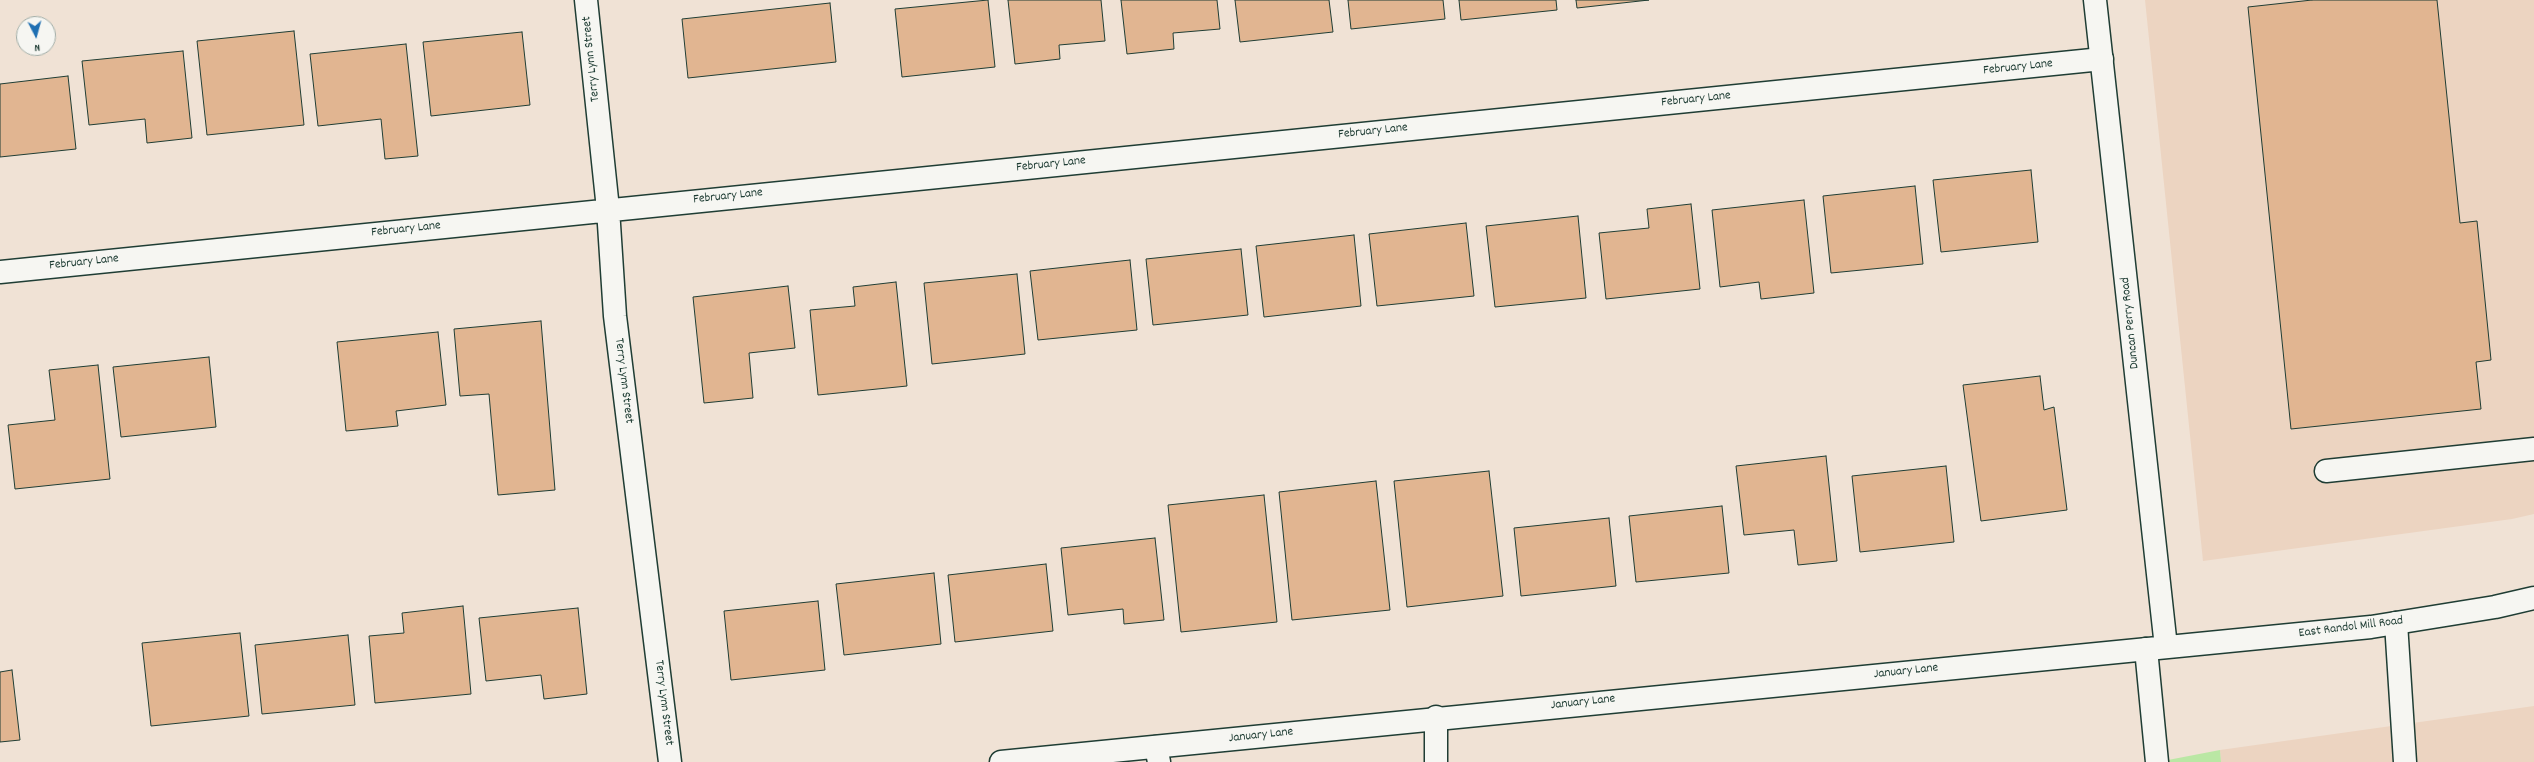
<!DOCTYPE html>
<html>
<head>
<meta charset="utf-8">
<style>
  body { margin:0 }
  #map { position:relative; width:2534px; height:762px; overflow:hidden; background:#f0e2d5; font-family:Dekko,sans-serif }
  canvas { display:block }
  .north { position:absolute; left:16px; top:16px; width:40px; height:40px; box-sizing:border-box; background:#f6f6f2; border:1px solid #a0aca6; border-radius:50%; rotate:174deg; font-size:11px; font-weight:700; line-height:16px; text-align:center; color:#1f3d34 }
  .north::after { content:''; display:block; margin:auto; width:14px; height:18px; background:#1f6fb2; clip-path:polygon(50% 0,100% 100%,50% 72%,0 100%) }
</style>
</head>
<body>
<div id="map">
<canvas width="2534" height="762"></canvas>
<div class="north">N</div>
</div>
<script>
const c = document.querySelector('canvas').getContext('2d');
c.lineJoin = 'round';
function fill(path, color) { c.fillStyle = color; c.fill(path, 'evenodd'); }
const toPath = rows => new Path2D(rows.map(r => 'M' + r).join(''));
function trace(path, color, width, dash) { c.strokeStyle = color; c.lineWidth = width; c.lineCap = dash ? 'butt' : 'round'; c.setLineDash(dash || []); c.stroke(path); }
function drawText(font, color, halo, rows, align = 'center') {
  c.font = font + ' Dekko,sans-serif'; c.lineWidth = 4; c.setLineDash([]); c.textBaseline = 'middle'; c.strokeStyle = halo; c.fillStyle = color; for (const [text, x, y, turn = 0] of rows) {
    c.save(); c.translate(x, y); c.rotate((+turn || 0) * Math.PI / 180); c.textAlign = isNaN(turn) ? turn : align; if (halo) c.strokeText(text, 0, 0); c.fillText(text, 0, 0); c.restore();
  }
}
fill(toPath([
  [2145,0,2534,0,2534,514,2512,519,2203,561],
  [2534,706,2534,762,2221,762,2220,750]
]), '#ecd4c1');
fill(toPath([
  [2220,750,2221,762,2168,762,2168,760]
]), '#bae7a4');
const building = toPath([
  [988,0,995,67,902,77,895,9,988,0],
  [1008,0,1101,0,1105,41,1059,45,1060,59,1015,64,1008,0],
  [1121,0,1217,0,1220,29,1173,33,1174,49,1127,54,1121,0],
  [1235,0,1329,0,1333,32,1240,42,1235,0],
  [1348,0,1443,0,1445,19,1351,29,1348,0],
  [1459,0,1556,0,1557,10,1461,20,1459,0],
  [1576,0,1649,0,1577,8,1576,0],
  [2312,0,2437,0,2460,223,2477,221,2491,360,2476,362,2481,409,2291,429,2248,7,2312,0],
  [830,3,836,62,688,78,682,19,830,3],
  [294,31,304,125,207,135,197,41,294,31],
  [522,32,530,105,431,116,423,42,522,32],
  [406,44,418,156,385,159,381,119,318,126,310,54,406,44],
  [183,51,192,138,147,143,145,119,89,125,82,61,183,51],
  [68,76,76,149,0,157,0,84,68,76],
  [2031,170,2038,242,1941,252,1933,180,2031,170],
  [1915,186,1923,264,1831,273,1823,196,1915,186],
  [1804,200,1814,293,1761,299,1759,282,1720,287,1712,210,1804,200],
  [1691,204,1700,289,1606,299,1599,233,1649,228,1647,209,1691,204],
  [1578,216,1586,298,1495,307,1486,226,1578,216],
  [1466,223,1474,296,1377,306,1369,234,1466,223],
  [1354,235,1361,306,1264,317,1256,246,1354,235],
  [1241,249,1248,315,1153,325,1146,259,1241,249],
  [1130,260,1137,330,1038,340,1030,271,1130,260],
  [1017,274,1025,354,932,364,924,283,1017,274],
  [896,282,907,386,818,395,810,310,855,306,853,287,896,282],
  [788,286,795,348,749,353,753,398,704,403,693,297,788,286],
  [541,321,555,490,498,495,489,394,460,396,454,329,541,321],
  [438,332,446,405,396,411,398,426,346,431,337,342,438,332],
  [209,357,216,427,121,437,113,367,209,357],
  [98,365,110,479,15,489,8,425,55,420,49,370,98,365],
  [2040,376,2044,410,2054,407,2067,510,1981,521,1963,385,2040,376],
  [1826,456,1837,561,1798,565,1794,530,1744,535,1736,466,1826,456],
  [1946,466,1954,542,1860,552,1852,476,1946,466],
  [1489,471,1503,596,1407,607,1394,481,1489,471],
  [1376,481,1390,610,1292,620,1279,492,1376,481],
  [1264,495,1277,622,1181,632,1168,505,1264,495],
  [1722,506,1729,573,1636,582,1629,516,1722,506],
  [1609,518,1616,586,1521,596,1514,528,1609,518],
  [1155,538,1164,620,1124,624,1123,609,1068,615,1061,548,1155,538],
  [1046,564,1053,631,955,642,948,575,1046,564],
  [934,573,941,644,844,655,836,584,934,573],
  [818,601,825,670,731,680,724,611,818,601],
  [463,606,471,694,375,703,369,636,404,633,402,613,463,606],
  [578,608,587,694,544,699,541,675,486,681,479,618,578,608],
  [240,633,249,716,151,726,142,643,240,633],
  [348,635,355,705,262,714,255,645,348,635],
  [12,670,20,740,0,742,0,672,12,670]
]);
fill(building, '#e1b591');
trace(building, '#1f3d34', 1);
const lane = toPath([
  [2326,471,2534,449],
  [2396,623,2405,762],
  [1156,747,1159,762],
  [1436,762,1436,717]
]);
const street = toPath([
  [586,0,608,209,615,316,670,762],
  [0,272,2102,59],
  [2146,649,2157,762]
]);
const secondary = toPath([
  [2095,0,2166,647],
  [1001,762,2371,627,2495,607,2534,598]
]);
trace(lane, '#1f3d34', 25);
trace(street, '#1f3d34', 25);
trace(secondary, '#1f3d34', 25);
trace(lane, '#f6f6f2', 22);
trace(street, '#f6f6f2', 22);
trace(secondary, '#f6f6f2', 22);
drawText('13px', '#1f3d34', '#f6f6f2', [
  ["Terry Lynn Street",592,59,-96],
  ["February Lane",2018,68,-6],
  ["February Lane",1696,100,-6],
  ["February Lane",1373,132,-6],
  ["February Lane",1051,165,-6],
  ["February Lane",728,197,-6],
  ["February Lane",406,230,-6],
  ["February Lane",84,263,-6],
  ["Duncan Perry Road",2131,323,-96],
  ["Terry Lynn Street",623,381,83],
  ["East Randol Mill Road",2351,628,-7],
  ["January Lane",1906,672,-6],
  ["Terry Lynn Street",663,703,83],
  ["January Lane",1583,703,-6],
  ["January Lane",1261,736,-6]
]);
</script>
</body>
</html>
